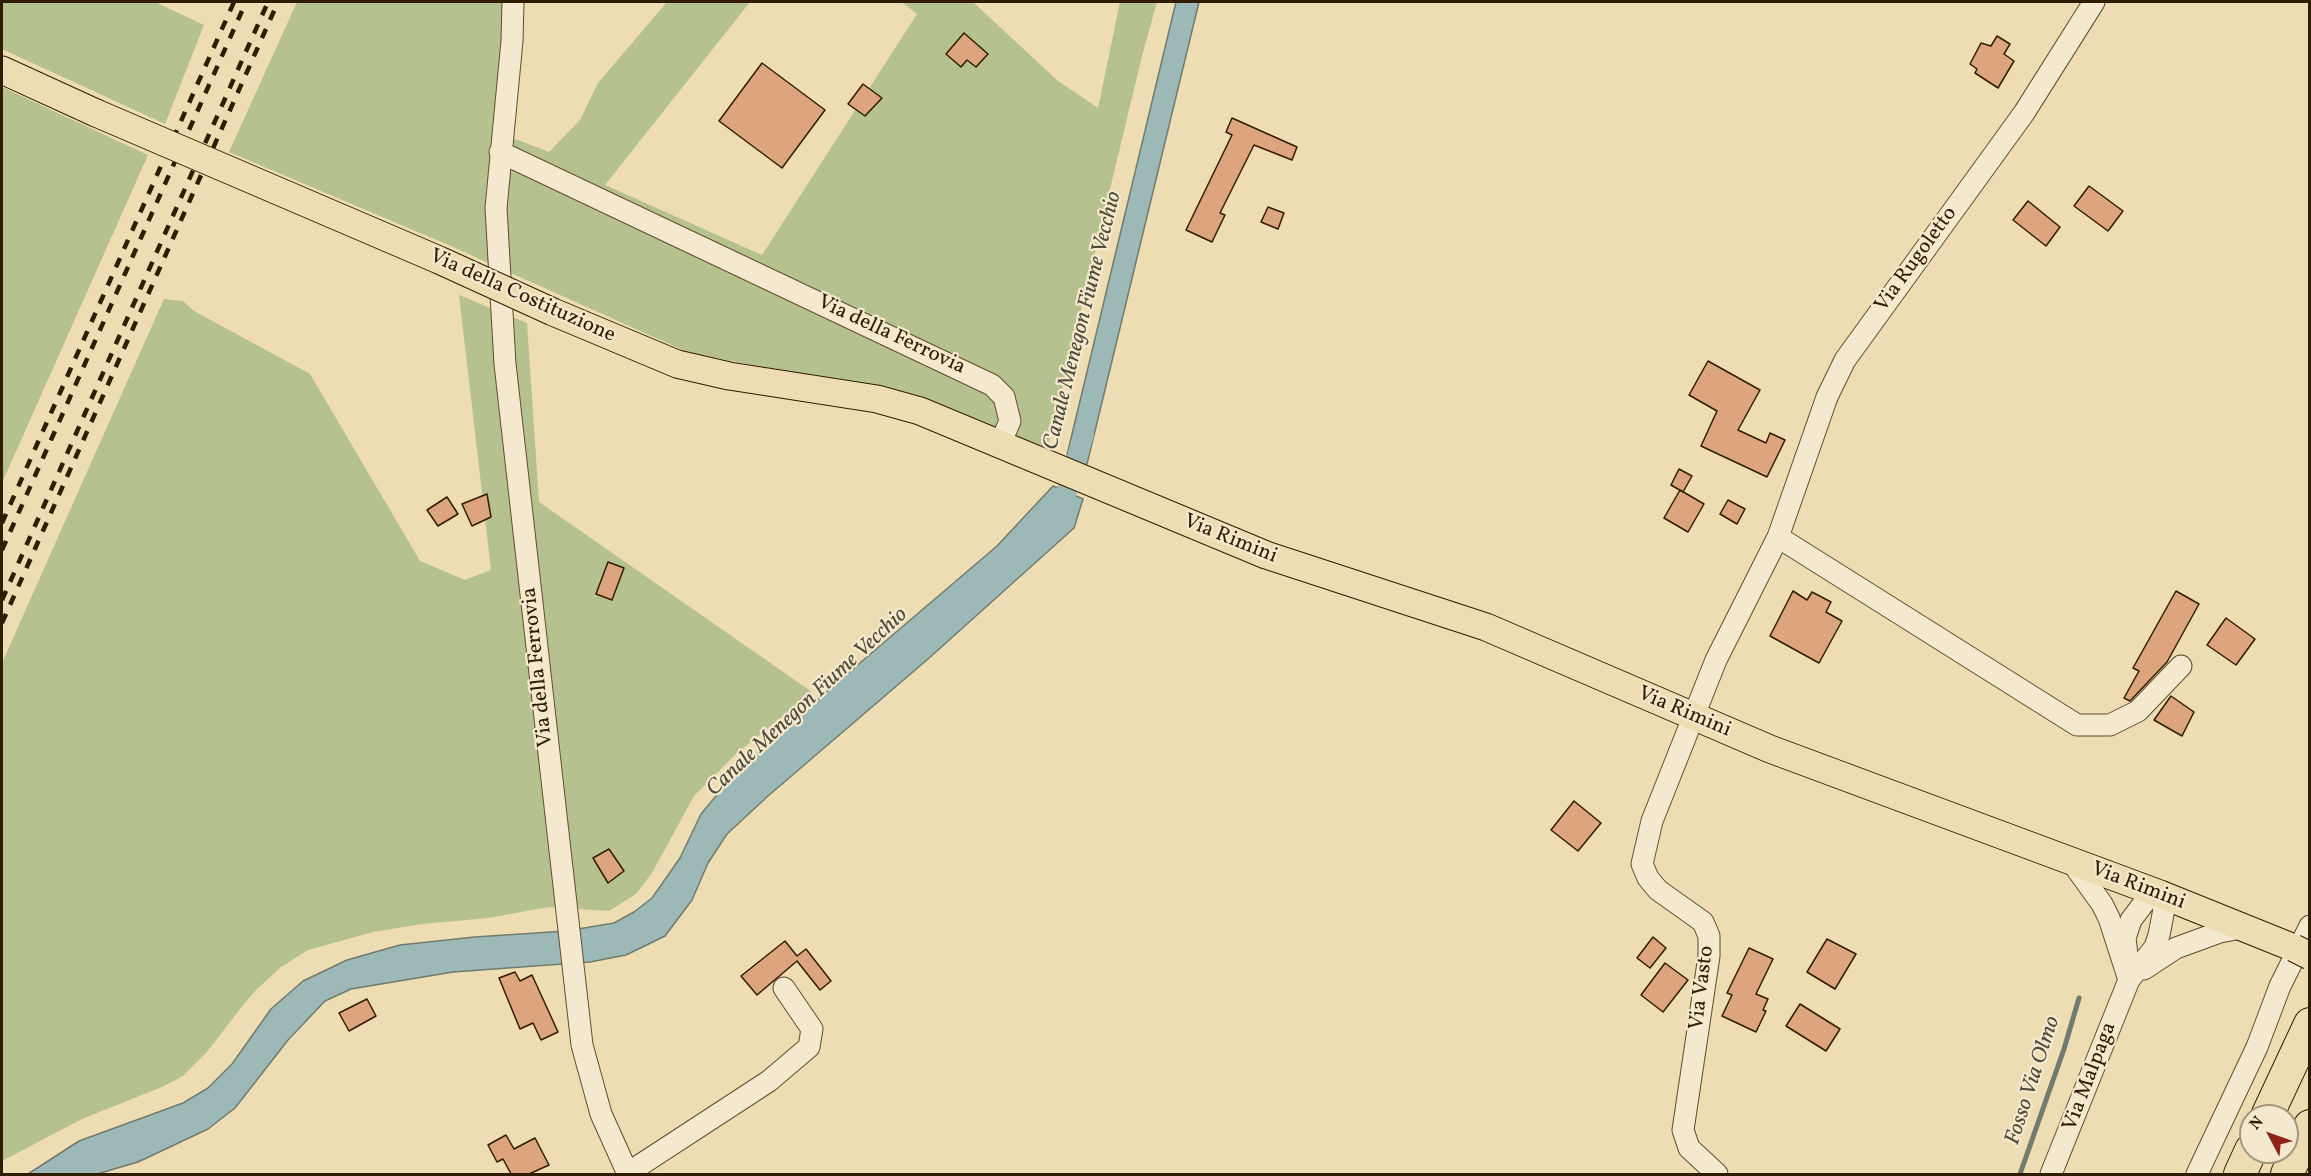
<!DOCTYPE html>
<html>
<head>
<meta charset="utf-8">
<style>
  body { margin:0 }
  #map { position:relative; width:2311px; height:1176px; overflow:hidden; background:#eedcb3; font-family:Vollkorn,serif }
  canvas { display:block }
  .frame { position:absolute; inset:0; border:3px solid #301d00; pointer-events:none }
  .north { position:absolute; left:2239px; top:1104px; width:60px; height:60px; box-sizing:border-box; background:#f4e8ce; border:2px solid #a6977c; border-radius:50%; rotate:311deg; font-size:16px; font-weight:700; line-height:24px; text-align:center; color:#301d00 }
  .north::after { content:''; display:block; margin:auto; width:21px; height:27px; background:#8f2418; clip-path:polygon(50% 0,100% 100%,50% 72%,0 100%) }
</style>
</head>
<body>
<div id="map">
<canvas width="2311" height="1176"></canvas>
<div class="frame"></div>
<div class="north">N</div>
</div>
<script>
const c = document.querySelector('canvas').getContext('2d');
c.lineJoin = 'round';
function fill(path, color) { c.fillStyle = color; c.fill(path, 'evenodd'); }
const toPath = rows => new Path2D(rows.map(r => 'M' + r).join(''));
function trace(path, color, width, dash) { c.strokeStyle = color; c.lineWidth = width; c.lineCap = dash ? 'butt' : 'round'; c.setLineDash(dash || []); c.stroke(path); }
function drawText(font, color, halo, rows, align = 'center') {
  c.font = font + ' Vollkorn,serif'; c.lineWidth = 4.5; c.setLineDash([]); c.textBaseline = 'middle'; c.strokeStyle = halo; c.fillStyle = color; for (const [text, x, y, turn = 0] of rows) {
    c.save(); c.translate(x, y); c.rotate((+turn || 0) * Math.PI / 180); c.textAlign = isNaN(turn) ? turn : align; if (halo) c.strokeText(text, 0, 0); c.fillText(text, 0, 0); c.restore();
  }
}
fill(toPath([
  [2,2,155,2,204,25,165,124,2,49],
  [297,2,509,2,510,137,549,152,580,120,598,83,667,2,750,2,605,185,762,255,917,14,902,2,973,2,1058,81,1098,108,1120,2,1157,2,1142,56,1047,451,811,377,687,352,453,247,229,152],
  [2,87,148,155,2,483],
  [459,295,527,323,539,502,812,692,736,754,694,796,652,873,636,894,609,911,549,907,488,918,422,924,373,932,308,950,281,967,255,991,236,1014,207,1052,183,1076,162,1087,82,1119,2,1161,2,663,164,299,183,301,194,311,310,374,420,561,465,580,491,570]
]), '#b5c18f');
const water = toPath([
  [1176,2,1199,2,1087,464,1067,455,1176,2],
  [1053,486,1083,499,1074,528,928,659,768,796,727,834,708,863,692,900,665,936,626,955,590,962,453,972,351,989,325,1001,288,1040,235,1108,208,1129,138,1162,97,1174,28,1174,79,1141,183,1103,208,1088,232,1064,271,1009,303,981,347,960,400,945,475,937,566,931,614,923,634,912,652,898,680,858,701,814,732,777,786,726,997,546,1053,486]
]);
fill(water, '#9db9b7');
trace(water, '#717b6e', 1.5);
trace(toPath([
  [2020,1174,2064,1049,2079,998]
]), '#717b6e', 5);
trace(toPath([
  [1049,512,1065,497,1084,434]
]), '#9db9b7', 20);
const building = toPath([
  [964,33,988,54,976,67,967,60,961,67,946,54,964,33],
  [1997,36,2010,44,2004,54,2014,61,1998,88,1975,73,1977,69,1970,64,1981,43,1991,46,1997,36],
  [762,63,825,110,782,168,719,121,762,63],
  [863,84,882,98,865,116,848,104,863,84],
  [1232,118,1297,147,1292,160,1254,145,1220,213,1225,215,1212,242,1186,230,1232,135,1226,132,1232,118],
  [2089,186,2123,211,2108,231,2074,206,2089,186],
  [2028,201,2060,227,2046,246,2013,220,2028,201],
  [1268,207,1284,213,1278,229,1261,222,1268,207],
  [1708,361,1760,390,1738,430,1766,443,1770,433,1785,440,1767,477,1701,446,1717,411,1689,395,1708,361],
  [1679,469,1692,476,1683,492,1671,485,1679,469],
  [1680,490,1704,504,1688,532,1664,518,1680,490],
  [487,494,491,517,472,526,462,504,487,494],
  [447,497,458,514,438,526,427,510,447,497],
  [1728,500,1745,509,1737,524,1720,514,1728,500],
  [608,562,624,568,612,600,596,594,608,562],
  [1793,591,1807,600,1812,592,1831,602,1826,612,1842,621,1819,663,1770,636,1793,591],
  [2176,591,2199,604,2167,662,2130,701,2124,698,2139,671,2133,668,2176,591],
  [2226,618,2255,639,2236,665,2207,645,2226,618],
  [2171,696,2194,712,2182,736,2154,720,2171,696],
  [1574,801,1601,823,1578,851,1551,830,1574,801],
  [609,849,624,871,608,883,593,858,609,849],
  [1653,937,1666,948,1650,968,1637,958,1653,937],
  [1827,939,1856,954,1835,989,1807,972,1827,939],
  [785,941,797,956,806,949,831,981,820,990,797,961,757,995,741,976,785,941],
  [1749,948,1773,959,1756,994,1768,999,1763,1010,1766,1011,1756,1032,1722,1016,1732,995,1727,993,1749,948],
  [1665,963,1688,980,1663,1012,1641,995,1665,963],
  [515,972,520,981,532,975,558,1032,541,1040,533,1023,520,1029,499,978,515,972],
  [367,999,376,1016,349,1031,339,1013,367,999],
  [1800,1004,1840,1029,1826,1051,1786,1026,1800,1004],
  [506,1135,514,1149,535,1138,549,1165,529,1174,511,1174,503,1159,497,1162,488,1145,506,1135]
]);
fill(building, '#dca57d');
trace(building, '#301d00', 1.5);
const minor = toPath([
  [513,2,512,41,496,208,505,364,582,1045,601,1114,628,1174],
  [500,152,992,385,1004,397,1010,421,1000,444],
  [1778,537,2077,725,2110,725,2138,711,2181,666],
  [2071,861,2102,904,2109,918,2129,980],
  [2127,955,2125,938,2131,920,2153,891],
  [2144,969,2176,948,2220,932,2241,928],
  [628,1173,769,1081,809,1047,812,1029,784,988],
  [1717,1174,1689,1148,1683,1130,1709,956,1709,936,1703,922,1658,890,1648,878,1642,864,1652,821,1716,660,1778,537,1827,397,1845,360,2024,113,2094,2],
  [2051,1174,2129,980,2155,947,2159,935,2164,909,2160,894],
  [2197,1174,2257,1047,2280,986,2310,926]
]);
const major = toPath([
  [2,70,96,113],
  [553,312,677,364,729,376,877,399,920,411,1266,555,1486,627,1770,749,2160,894,2294,948]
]);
const highway = toPath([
  [2267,1116,2310,1024],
  [2240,1174,2251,1150],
  [2287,1174,2310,1126]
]);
trace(minor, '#604d2d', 23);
trace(major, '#301d00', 29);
trace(highway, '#301d00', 34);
trace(minor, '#f4e8ce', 21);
trace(major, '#eedcb3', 27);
trace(highway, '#eedcb3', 32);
trace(toPath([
  [2,523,234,2],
  [2,550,246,2],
  [2,600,268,2],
  [2,623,278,2]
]), '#301d00', 4.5, [10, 10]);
const majorBridge = toPath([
  [96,113,439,260,553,312],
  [2294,948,2310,956]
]);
trace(majorBridge, '#301d00', 29, []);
trace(majorBridge, '#eedcb3', 27);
drawText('21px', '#301d00', '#f4e8ce', [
  ["Via Rugoletto",1917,260,-54],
  ["Via della Costituzione",522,297,24],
  ["Via della Ferrovia",891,336,25],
  ["Via Rimini",1230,540,22],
  ["Via della Ferrovia",539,667,-96],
  ["Via Rimini",1684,713,23],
  ["Via Rimini",2138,887,21],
  ["Via Vasto",1703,988,-83],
  ["Via Malpaga",2091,1077,-69]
]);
drawText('italic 22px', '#514c37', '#f4e8ce', [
  ["Canale Menegon Fiume Vecchio",1084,321,-76],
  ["Canale Menegon Fiume Vecchio",808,703,-43],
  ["Fosso Via Olmo",2034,1081,-72]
]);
</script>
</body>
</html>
